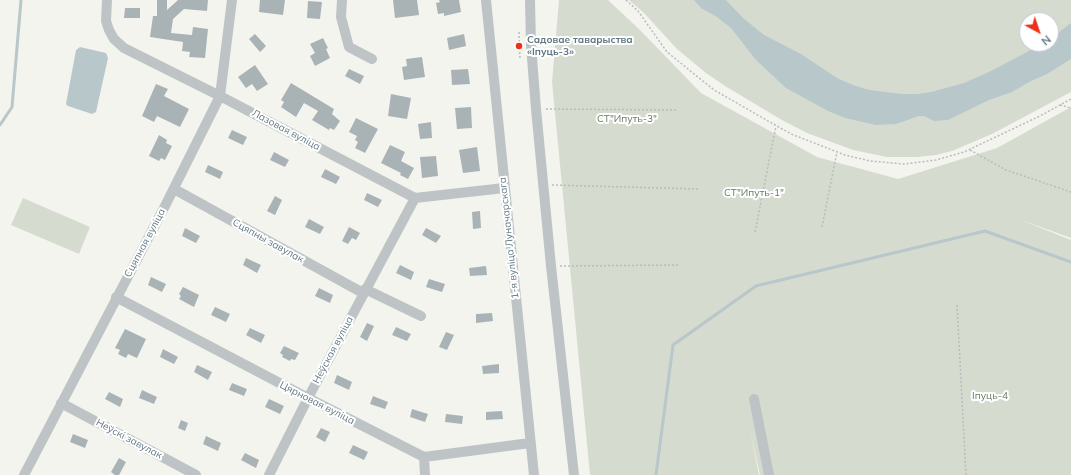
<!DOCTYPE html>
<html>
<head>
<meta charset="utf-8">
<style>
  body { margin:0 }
  #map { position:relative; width:1071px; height:475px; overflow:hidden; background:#f4f4ef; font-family:Mulish,sans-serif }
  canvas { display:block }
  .north { position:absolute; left:1019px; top:12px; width:40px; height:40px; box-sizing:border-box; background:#fff; border:1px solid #c0c9cd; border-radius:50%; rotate:140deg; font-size:11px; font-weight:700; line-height:16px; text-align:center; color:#617782 }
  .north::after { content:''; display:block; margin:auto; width:14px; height:18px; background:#eb3219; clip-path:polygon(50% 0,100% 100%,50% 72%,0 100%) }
</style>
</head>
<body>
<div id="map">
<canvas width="1071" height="475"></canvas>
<div class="north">N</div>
</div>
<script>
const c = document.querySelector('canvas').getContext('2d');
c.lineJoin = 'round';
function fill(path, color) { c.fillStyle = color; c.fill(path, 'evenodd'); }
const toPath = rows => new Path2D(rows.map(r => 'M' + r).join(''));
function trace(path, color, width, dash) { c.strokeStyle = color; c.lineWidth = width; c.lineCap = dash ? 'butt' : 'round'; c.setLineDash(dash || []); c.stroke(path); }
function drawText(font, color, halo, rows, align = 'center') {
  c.font = font + ' Mulish,sans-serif'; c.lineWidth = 4; c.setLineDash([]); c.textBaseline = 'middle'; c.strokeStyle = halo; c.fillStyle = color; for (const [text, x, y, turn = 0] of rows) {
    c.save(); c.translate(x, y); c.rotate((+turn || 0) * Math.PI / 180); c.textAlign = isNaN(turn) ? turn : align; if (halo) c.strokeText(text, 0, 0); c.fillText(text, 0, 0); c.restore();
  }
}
fill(toPath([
  [559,0,608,0,641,31,701,93,817,157,898,179,997,148,1071,107,1071,238,1021,220,1071,240,1071,475,760,475,750,430,759,475,590,475,552,82],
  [629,0,1071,0,1071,92,992,134,952,151,936,155,917,157,887,157,853,150,807,133,780,119,725,86,706,73,677,49,644,13],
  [1027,20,1051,20,1051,44,1027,44],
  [23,198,90,227,79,254,11,225]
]), '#d6dbd0');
fill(toPath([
  [694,0,726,0,743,18,764,35,801,54,837,78,853,85,869,90,902,94,918,94,931,92,964,83,991,71,1042,44,1051,44,1051,38,1071,23,1071,59,1047,74,1029,82,1012,92,989,100,948,120,934,121,924,116,919,116,896,124,876,125,845,118,828,111,786,88,756,60,731,28,717,17,701,8],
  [80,47,106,53,108,58,96,112,92,114,68,106,66,104,76,50]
]), '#b8c7ca');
trace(toPath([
  [0,125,12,107,21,0],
  [656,475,673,345,756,286,985,231,1071,262]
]), '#b8c7ca', 3);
fill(toPath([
  [157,0,167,0,167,10,178,0,208,0,207,11,184,9,173,19,171,33,192,35,193,27,208,29,205,58,189,57,190,52,182,51,183,42,150,37,153,16,157,16],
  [260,0,285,0,283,15,259,12],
  [393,0,417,0,419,15,395,18],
  [439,0,459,0,461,12,444,16,444,13,438,14,436,3,440,2],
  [308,1,322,2,320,19,307,18],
  [125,8,140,8,140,18,124,18],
  [255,34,266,46,260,52,249,39],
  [464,34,466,46,449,50,447,38],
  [323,38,328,48,326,49,330,58,315,66,310,56,315,53,310,44],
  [422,57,425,77,404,80,402,67,407,66,406,59],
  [255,65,268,84,257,91,252,84,246,88,238,77],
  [349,69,364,76,360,84,345,76],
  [468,69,470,84,452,85,451,70],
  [291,83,334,109,332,114,340,121,334,130,330,128,329,130,312,120,318,111,304,103,296,117,281,107,284,102,281,100],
  [156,84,168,89,164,96,189,109,180,127,157,116,154,122,142,116],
  [391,94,411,98,407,119,388,116],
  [471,107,472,128,457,129,455,108],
  [356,118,378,129,365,153,355,148,358,142,355,140,357,136,349,132],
  [431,122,432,138,420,139,418,124],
  [232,130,247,137,243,145,228,138],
  [159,135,167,140,166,143,172,146,165,160,161,158,159,161,149,156],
  [390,145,405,152,401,161,414,168,408,179,400,175,401,173,381,163],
  [477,147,480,171,463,173,459,150],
  [274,152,289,160,285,167,270,160],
  [436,156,438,176,422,178,420,157],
  [208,165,223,172,220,179,205,172],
  [325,169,340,177,336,184,321,177],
  [367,193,382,200,378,207,364,200],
  [275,196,282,200,275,215,267,211],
  [480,211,481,228,473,229,472,212],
  [309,219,324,227,320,234,305,227],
  [349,227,360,233,356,240,352,238,348,244,342,241],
  [185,228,200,236,196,243,182,236],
  [426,228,441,236,436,243,422,235],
  [246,258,261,265,257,273,243,265],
  [400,265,414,272,411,280,396,273],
  [486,266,487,275,470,276,469,268],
  [151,277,166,284,162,292,148,285],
  [429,279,445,284,442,292,426,287],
  [183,287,199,295,194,307,179,299,181,296,179,294],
  [319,288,333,295,330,303,315,296],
  [215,307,230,314,226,322,211,315],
  [492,313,493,321,476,323,476,314],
  [367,323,374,326,367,341,360,337],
  [396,327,411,334,407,341,392,335],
  [250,328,265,335,261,343,246,335],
  [125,329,146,339,137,358,128,354,126,358,118,354,120,350,115,348],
  [446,332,454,335,447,350,439,347],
  [284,346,299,353,295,360,291,359,290,361,282,357,283,355,280,353],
  [163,349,178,357,174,364,160,357],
  [499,364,499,373,483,374,482,366],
  [197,365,212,372,208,380,194,372],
  [337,375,352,382,349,390,334,383],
  [232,383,247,389,244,396,229,390],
  [142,390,157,397,154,404,139,398],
  [109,392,123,399,120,407,105,399],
  [373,396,388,402,385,409,370,404],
  [269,399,284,406,280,414,265,407],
  [412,409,428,414,425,422,410,417],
  [502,411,503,419,486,420,486,412],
  [446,414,463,416,462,424,445,422],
  [181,420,188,423,185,431,178,428],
  [321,428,330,432,325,442,316,437],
  [73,434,88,440,85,448,70,442],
  [206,436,221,443,218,451,203,444],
  [353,445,368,452,364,460,349,453],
  [245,453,259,460,256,468,241,460],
  [119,458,126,462,119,475,115,475,111,472]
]), '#a9b3b6');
trace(toPath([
  [626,0,638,11,667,52,714,90,791,134,845,155,870,161,904,164,936,160,964,152,1040,116,1071,99],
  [519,32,520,59],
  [1060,105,1071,108],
  [546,109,676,110],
  [970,150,1006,170,1071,192],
  [552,185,698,189],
  [822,227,837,152],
  [755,232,776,126],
  [560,266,680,265],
  [957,305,966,475]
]), '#b8bcbe', 1.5, [2, 2]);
trace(toPath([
  [107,0,106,21,109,30,114,39,124,48,220,96,415,198,504,188],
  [342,0,341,17,349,47,372,59],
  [486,0,534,475],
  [530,0,531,45,536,109,551,266,574,475],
  [174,189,363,293],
  [365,289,421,316],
  [116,297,308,398,424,457,530,443],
  [754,399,769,475],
  [61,403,196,475],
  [424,457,425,475],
  [24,475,166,204,220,96,232,0],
  [269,475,308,398,415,198]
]), '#bec4c6', 10);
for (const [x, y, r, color] of [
  [519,46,4,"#eb3219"]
]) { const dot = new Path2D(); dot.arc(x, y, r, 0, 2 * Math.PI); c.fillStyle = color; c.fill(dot); trace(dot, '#fff', 1.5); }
drawText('bold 10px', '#617782', '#fff', [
  ["Садовае таварыства",527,40],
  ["«Іпуць-3»",527,52]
], 'left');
drawText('10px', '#687961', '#fff', [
  ["СТ\"Ипуть-3\"",627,119],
  ["СТ\"Ипуть-1\"",754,193],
  ["Іпуць-4",990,396]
]);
drawText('10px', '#617782', '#fff', [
  ["Лазовая вуліца",286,130,28],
  ["1-я вуліца Луначарскага",509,238,-96],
  ["Сцяпны завулак",268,241,29],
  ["Сцяпная вуліца",145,243,-62],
  ["Неўская вуліца",333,350,-62],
  ["Цярновая вуліца",317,403,27],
  ["Неўскі завулак",129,439,28]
]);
</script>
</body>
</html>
